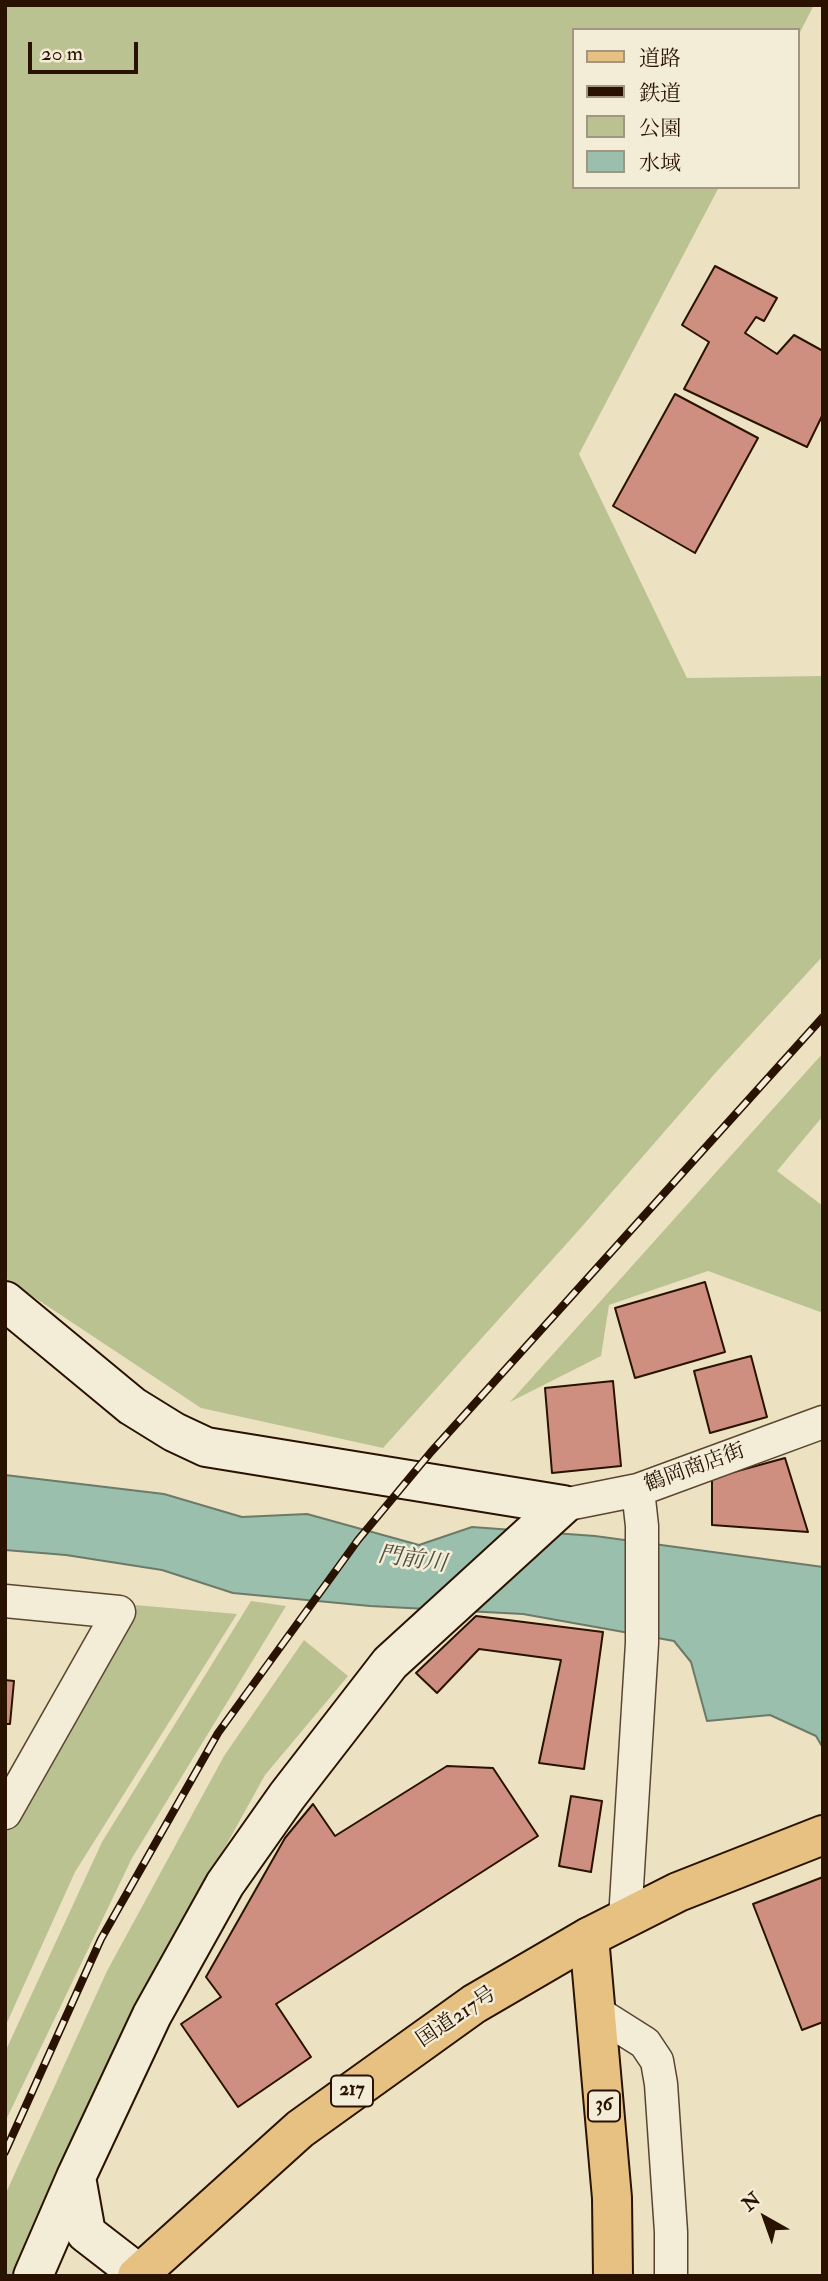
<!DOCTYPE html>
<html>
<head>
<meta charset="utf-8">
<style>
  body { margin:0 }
  #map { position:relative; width:828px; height:2281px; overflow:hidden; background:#ece2c2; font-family:"IM FELL Double Pica","Noto Serif JP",serif }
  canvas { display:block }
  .frame { position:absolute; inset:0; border:7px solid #291200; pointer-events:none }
  .legend { position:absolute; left:572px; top:28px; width:228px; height:161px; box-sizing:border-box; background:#f3ecd7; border:2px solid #a29581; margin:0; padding:9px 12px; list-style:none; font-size:21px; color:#291200 }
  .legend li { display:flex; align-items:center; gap:14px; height:35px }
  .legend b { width:35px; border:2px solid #a29581 }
  .north { position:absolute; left:730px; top:2183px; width:70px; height:70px; -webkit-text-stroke:5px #f3ecd7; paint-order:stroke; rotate:320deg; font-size:19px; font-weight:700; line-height:28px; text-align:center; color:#291200 }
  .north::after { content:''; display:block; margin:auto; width:24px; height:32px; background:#291200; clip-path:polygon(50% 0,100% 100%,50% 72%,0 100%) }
  .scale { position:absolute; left:28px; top:42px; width:110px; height:32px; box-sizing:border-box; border:4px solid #291200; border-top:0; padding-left:9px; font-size:21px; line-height:24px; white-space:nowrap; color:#291200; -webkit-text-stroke:5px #f3ecd7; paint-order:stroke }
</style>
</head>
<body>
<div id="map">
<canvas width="828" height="2281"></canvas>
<div class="frame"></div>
<ul class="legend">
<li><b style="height:9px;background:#e6c181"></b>道路</li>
<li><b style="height:9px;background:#291200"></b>鉄道</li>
<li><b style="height:19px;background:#bbc291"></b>公園</li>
<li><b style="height:19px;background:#9abfad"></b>水域</li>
</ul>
<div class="north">N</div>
<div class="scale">20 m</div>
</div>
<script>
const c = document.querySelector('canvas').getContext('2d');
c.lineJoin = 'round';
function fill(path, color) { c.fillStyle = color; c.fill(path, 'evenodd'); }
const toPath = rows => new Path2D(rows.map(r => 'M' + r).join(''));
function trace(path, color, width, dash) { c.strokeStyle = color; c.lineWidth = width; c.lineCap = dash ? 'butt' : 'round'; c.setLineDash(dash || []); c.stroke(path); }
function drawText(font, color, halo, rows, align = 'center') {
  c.font = font + ' "IM FELL Double Pica","Noto Serif JP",serif'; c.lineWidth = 5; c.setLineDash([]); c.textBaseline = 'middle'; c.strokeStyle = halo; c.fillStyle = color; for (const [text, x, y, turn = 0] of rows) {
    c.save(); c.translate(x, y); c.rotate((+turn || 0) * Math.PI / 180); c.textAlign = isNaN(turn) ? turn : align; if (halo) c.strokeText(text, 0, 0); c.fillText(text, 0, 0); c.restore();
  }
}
fill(toPath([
  [5,5,814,5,798,36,798,30,574,30,574,187,719,187,579,454,687,678,823,676,823,956,718,1070,578,1231,383,1448,201,1408,5,1278],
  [823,1053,823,1116,777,1171,823,1206,823,1313,708,1271,609,1305,601,1356,510,1402],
  [251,1601,286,1606,132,1858,5,2122,5,2052,102,1842],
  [135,1605,237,1614,75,1872,5,2027,5,1834],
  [304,1640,348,1676,265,1775,213,1869,17,2276,5,2276,5,2195,107,1971,224,1756]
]), '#bbc291');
const water = toPath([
  [5,1475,164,1494,242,1517,307,1514,419,1545,472,1527,595,1536,823,1567,823,1748,816,1736,770,1715,707,1721,691,1662,674,1641,523,1614,370,1606,233,1593,162,1570,66,1555,5,1550,5,1475]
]);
fill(water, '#9abfad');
trace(water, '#6d7a68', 2);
const building = toPath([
  [715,266,777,298,764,321,756,317,745,333,777,354,794,335,823,351,823,414,807,447,684,389,709,342,682,325,715,266],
  [675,394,758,438,695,553,613,506,675,394],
  [705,1282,725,1352,635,1378,615,1308,705,1282],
  [751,1356,767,1417,710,1433,694,1371,751,1356],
  [613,1381,621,1466,552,1473,545,1388,613,1381],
  [785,1458,808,1532,712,1525,712,1478,785,1458],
  [476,1616,603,1632,584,1769,539,1763,561,1660,479,1649,437,1693,416,1673,476,1616],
  [5,1680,14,1681,10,1724,5,1724,5,1680],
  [447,1766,493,1768,538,1836,276,2004,311,2057,238,2107,181,2024,221,1997,206,1977,285,1838,313,1804,335,1836,447,1766],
  [571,1796,602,1801,591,1872,559,1866,571,1796],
  [823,1877,823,2022,802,2030,753,1904,823,1877]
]);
fill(building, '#cf8f80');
trace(building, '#291200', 2);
const street = toPath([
  [563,1505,638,1490,823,1422],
  [5,1601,119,1612,5,1813],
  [625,1919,642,1643,642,1526,638,1490],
  [596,2012,645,2043,657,2061,661,2084,671,2232,671,2276]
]);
const secondary = toPath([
  [5,1301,132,1406,174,1432,206,1447,563,1505],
  [76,2177,86,2233,139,2274],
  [33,2276,76,2177,152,2015,225,1884,287,1796,390,1663,563,1505]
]);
const primary = toPath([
  [589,1937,612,2198,613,2276]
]);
const highway = toPath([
  [137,2276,300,2129,474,2004,589,1937,678,1892,823,1835]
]);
trace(street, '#5a4630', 35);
trace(secondary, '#291200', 42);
trace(primary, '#291200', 42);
trace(highway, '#291200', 42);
trace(street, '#f3ecd7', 32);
trace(secondary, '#f3ecd7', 38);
trace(primary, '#e6c181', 38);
trace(highway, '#e6c181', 38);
const rail = toPath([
  [5,2152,101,1939,218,1733,358,1540,431,1452,823,1017]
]);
trace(rail, '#291200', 8);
trace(rail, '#f3ecd7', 5, [16]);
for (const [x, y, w] of [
  [352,2091,42],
  [604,2106,32]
]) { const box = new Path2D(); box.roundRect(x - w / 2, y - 15.5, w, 31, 5); c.fillStyle = '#f3ecd7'; c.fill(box); trace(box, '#291200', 2); }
drawText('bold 19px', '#291200', null, [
  ["217",352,2091],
  ["36",604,2106]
]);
drawText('21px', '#291200', '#f3ecd7', [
  ["鶴岡商店街",695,1469,-20],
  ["国道217号",457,2018,-34]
]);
drawText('italic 23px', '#514f3d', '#f3ecd7', [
  ["門前川",412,1561,8]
]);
</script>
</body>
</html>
